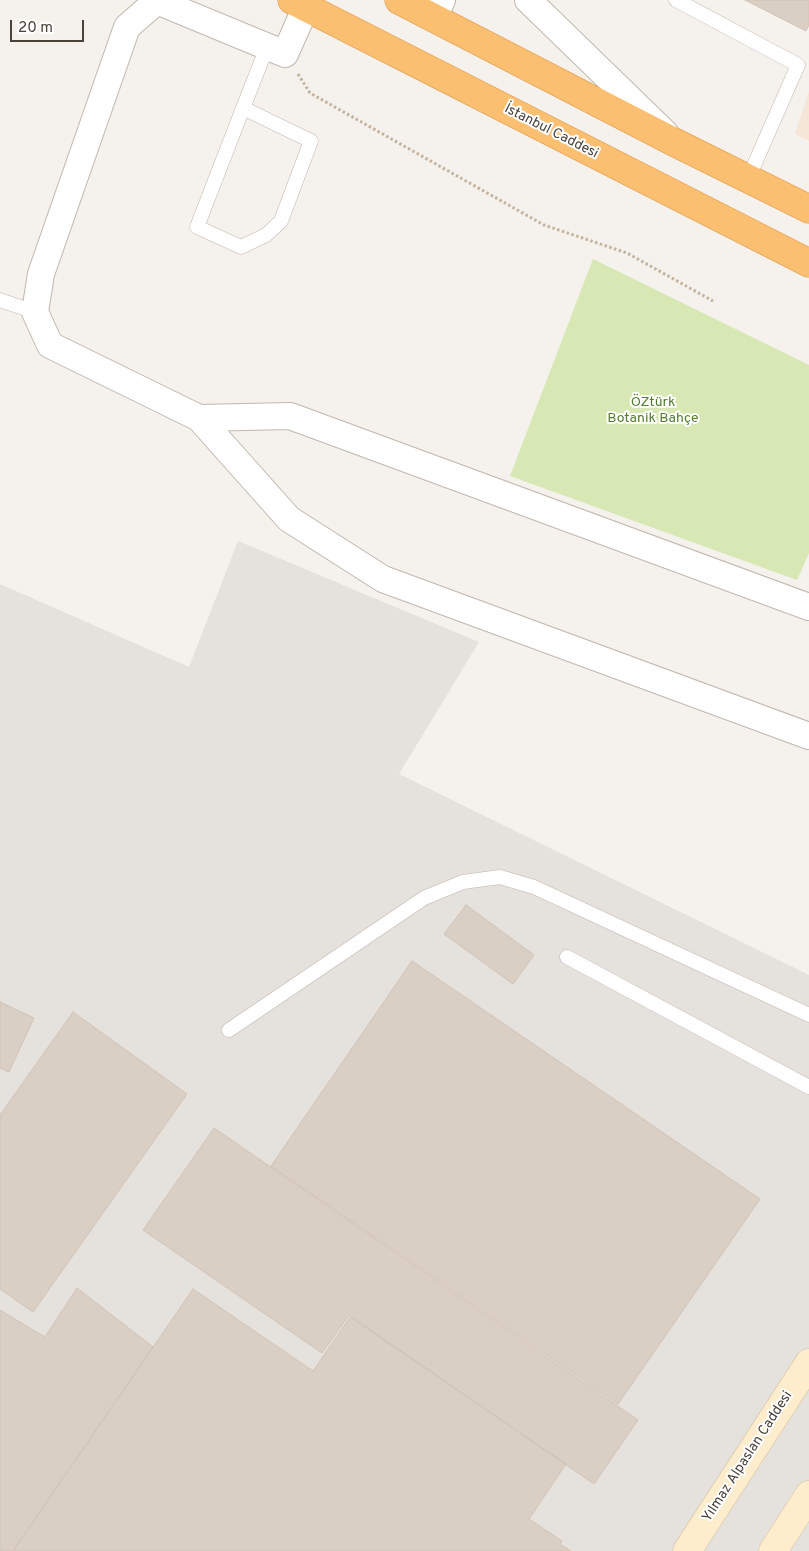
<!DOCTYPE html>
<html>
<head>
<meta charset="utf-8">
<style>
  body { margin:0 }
  #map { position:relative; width:809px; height:1551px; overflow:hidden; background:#f5f1ec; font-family:Overpass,sans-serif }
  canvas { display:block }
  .scale { position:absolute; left:10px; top:20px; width:74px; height:22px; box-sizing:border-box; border:2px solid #4a4239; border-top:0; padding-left:6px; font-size:15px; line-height:18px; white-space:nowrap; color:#4a4239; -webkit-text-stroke:4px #fff; paint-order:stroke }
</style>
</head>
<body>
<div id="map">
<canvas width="809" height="1551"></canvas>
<div class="scale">20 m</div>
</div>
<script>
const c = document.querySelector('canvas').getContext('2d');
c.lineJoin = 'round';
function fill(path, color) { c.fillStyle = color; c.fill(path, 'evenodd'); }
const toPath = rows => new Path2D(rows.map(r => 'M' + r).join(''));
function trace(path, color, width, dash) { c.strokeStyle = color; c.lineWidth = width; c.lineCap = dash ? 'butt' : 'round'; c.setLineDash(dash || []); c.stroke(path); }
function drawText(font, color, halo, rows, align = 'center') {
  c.font = font + ' Overpass,sans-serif'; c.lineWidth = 4; c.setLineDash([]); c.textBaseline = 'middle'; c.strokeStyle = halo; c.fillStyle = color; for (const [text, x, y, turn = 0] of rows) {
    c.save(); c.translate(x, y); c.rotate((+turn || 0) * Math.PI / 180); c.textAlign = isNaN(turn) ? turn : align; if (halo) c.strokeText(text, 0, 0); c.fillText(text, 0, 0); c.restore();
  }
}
fill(toPath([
  [809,91,809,141,795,134]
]), '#f6e6d8');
fill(toPath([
  [238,541,479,642,399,774,809,975,809,1551,0,1551,0,584,189,667]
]), '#e5e1dd');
fill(toPath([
  [593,259,809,365,809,553,797,580,510,476]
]), '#d7e8b5');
const building = toPath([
  [745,0,809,0,809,25,806,31,745,0],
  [466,905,534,955,513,984,444,934,466,905],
  [412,961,760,1199,618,1404,271,1166,412,961],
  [0,1002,34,1018,9,1072,0,1068,0,1002],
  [73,1012,187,1094,33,1312,0,1289,0,1115,73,1012],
  [214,1128,638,1420,594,1484,349,1315,322,1353,143,1230,214,1128],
  [77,1288,153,1347,13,1551,0,1551,0,1310,45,1337,77,1288],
  [193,1289,313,1371,350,1317,566,1464,529,1519,562,1541,560,1544,571,1551,13,1551,193,1289]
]);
fill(building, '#dacfc4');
trace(building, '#d2c3b4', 1);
const lane = toPath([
  [676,0,798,65,748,179],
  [243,108,311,141,281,221,266,235,241,247,197,227,243,108,267,47],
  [0,300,35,312],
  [567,957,809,1087],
  [229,1030,424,898,463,882,500,877,534,887,809,1015]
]);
const street = toPath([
  [528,0,665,133],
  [306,7,285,54,157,1,127,27,41,274,35,312,50,345,199,418,289,519,383,579,809,736],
  [434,18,442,0],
  [199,418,290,416,809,607]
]);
const secondary = toPath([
  [687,1551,809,1363],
  [773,1551,809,1495]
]);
const highway = toPath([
  [292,0,809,263],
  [399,0,674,142,809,209]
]);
trace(lane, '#c1b8ae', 15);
trace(street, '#c1b8ae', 28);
trace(secondary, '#d4c09c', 29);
trace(highway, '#dc923f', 29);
trace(toPath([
  [298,74,310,93,544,225,627,253,713,301]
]), '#c3b39f', 3, [2.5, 2.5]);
trace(lane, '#fff', 14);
trace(street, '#fff', 26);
trace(secondary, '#feedcd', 28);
trace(highway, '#fbbf71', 28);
drawText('14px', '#4a4239', '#fff', [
  ["İstanbul Caddesi",551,132,27],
  ["Yılmaz Alpaslan Caddesi",748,1457,-57]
]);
drawText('14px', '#527c2c', '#fff', [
  ["ÖZtürk",653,403],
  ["Botanik Bahçe",653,419]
]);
</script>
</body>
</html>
